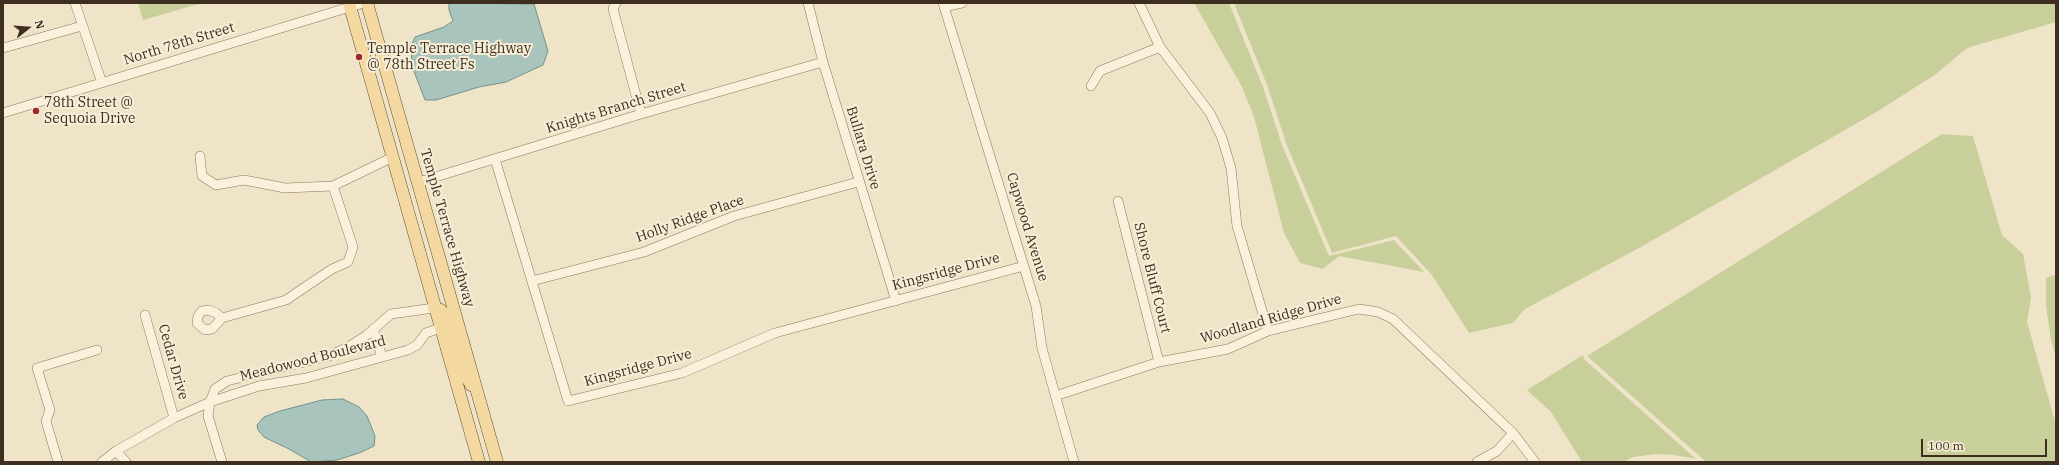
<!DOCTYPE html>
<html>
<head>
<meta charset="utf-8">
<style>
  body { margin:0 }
  #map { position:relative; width:2059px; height:465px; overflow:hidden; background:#f0e4c8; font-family:"IBM Plex Serif",serif }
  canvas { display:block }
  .frame { position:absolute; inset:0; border:4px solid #3d2e20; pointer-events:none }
  .north { position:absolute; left:8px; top:8px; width:40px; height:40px; -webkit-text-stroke:3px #f7eed8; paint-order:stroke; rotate:73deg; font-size:11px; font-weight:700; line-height:16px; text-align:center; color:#3d2e20 }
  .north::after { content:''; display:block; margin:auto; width:14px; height:18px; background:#3d2e20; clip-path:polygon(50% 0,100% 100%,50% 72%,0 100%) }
  .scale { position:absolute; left:1921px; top:439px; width:126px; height:18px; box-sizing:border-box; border:2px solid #3d2e20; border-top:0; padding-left:5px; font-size:12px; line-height:14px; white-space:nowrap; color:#3d2e20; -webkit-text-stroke:3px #f7eed8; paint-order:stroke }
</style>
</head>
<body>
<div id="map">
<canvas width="2059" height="465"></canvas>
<div class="frame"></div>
<div class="north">N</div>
<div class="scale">100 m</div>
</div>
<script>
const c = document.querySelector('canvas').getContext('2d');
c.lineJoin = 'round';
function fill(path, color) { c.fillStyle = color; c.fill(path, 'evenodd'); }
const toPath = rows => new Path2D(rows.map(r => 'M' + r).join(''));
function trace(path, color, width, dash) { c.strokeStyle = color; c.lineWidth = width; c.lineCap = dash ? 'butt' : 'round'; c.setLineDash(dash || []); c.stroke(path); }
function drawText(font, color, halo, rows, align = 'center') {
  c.font = font + ' "IBM Plex Serif",serif'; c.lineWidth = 4; c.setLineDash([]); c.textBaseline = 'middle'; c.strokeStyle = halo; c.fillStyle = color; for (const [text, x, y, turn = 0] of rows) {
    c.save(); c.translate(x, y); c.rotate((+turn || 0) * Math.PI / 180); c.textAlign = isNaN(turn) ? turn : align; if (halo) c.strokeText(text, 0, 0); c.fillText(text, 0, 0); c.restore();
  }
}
fill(toPath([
  [138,3,202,3,143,20],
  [1194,3,1229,3,1263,87,1282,145,1329,256,1394,240,1424,272,1339,256,1323,269,1300,263,1284,233,1254,117,1242,87],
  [1234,3,2056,3,2056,22,1967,48,1936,74,1878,111,1641,247,1525,309,1513,323,1469,333,1432,275,1396,236,1332,253,1286,143,1267,85],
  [1942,134,1973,136,2002,235,2023,254,2031,298,2027,322,2056,425,2056,462,1706,462,1587,356],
  [2056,274,2056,357,2051,341,2046,305,2046,278],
  [1583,355,1584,359,1696,459,1674,455,1655,454,1633,457,1623,462,1582,462,1551,412,1527,390]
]), '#c9cf9b');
const water = toPath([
  [449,3,534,4,548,51,543,65,506,82,479,87,436,100,425,100,412,66,411,46,415,37,444,27,453,21,449,10,449,3],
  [343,399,359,407,367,416,375,436,374,446,359,453,337,460,311,462,289,449,264,437,258,430,257,425,264,417,280,411,322,400,343,399]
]);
fill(water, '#a9c4bc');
trace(water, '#6f938a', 1);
const minor = toPath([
  [75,3,102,83],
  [616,3,613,9,641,114],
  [808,3,823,62,896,301],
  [943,3,1036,306,1042,348,1074,462],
  [1139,3,1160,47,1210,113,1222,138,1231,168,1237,226,1268,331],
  [944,7,962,3],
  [3,48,82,26],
  [1091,86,1100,71,1160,47],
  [3,113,363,3],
  [200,156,202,176,216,185,244,180,285,188,333,186,393,157],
  [495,159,568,401,682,373,775,333,1024,266],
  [419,182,641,114,823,62],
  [1118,201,1159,362],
  [532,281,644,252,734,216,858,182],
  [145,315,174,418],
  [222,318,212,329,205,330,197,323,198,316,202,311,209,310,216,313,222,318,286,300,332,269,348,262,353,247,333,186],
  [373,329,382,357],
  [1055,396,1159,362,1228,349,1268,331,1359,309,1378,312,1393,319,1513,433,1535,462],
  [116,451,126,462],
  [58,462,46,421,50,410,37,368,97,350],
  [102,462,116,451,174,418,210,402,259,386,306,378,408,350,417,345,426,333,440,328],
  [222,462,208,416,210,402,215,389,227,381,329,356,350,346,367,335,391,314,434,308],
  [1477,462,1497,451,1513,433]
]);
const major = toPath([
  [349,3,479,462],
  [367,3,497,462],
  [434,308,441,310,447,318,463,370,471,385]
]);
trace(minor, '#8d765c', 10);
trace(major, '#5b4430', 13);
trace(minor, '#faf1dc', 9);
trace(major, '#f3d9a0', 12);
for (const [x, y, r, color] of [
  [359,57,4,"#9e2a2b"],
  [36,111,4,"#9e2a2b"]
]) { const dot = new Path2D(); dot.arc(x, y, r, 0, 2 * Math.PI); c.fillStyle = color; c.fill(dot); trace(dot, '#f7eed8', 1.5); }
drawText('14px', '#3d2e20', '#f7eed8', [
  ["North 78th Street",179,44,-17],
  ["Knights Branch Street",616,108,-17],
  ["Bullara Drive",863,148,73],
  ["Holly Ridge Place",690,219,-20],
  ["Capwood Avenue",1027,227,73],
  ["Temple Terrace Highway",447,228,74],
  ["Kingsridge Drive",946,272,-15],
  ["Shore Bluff Court",1152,278,76],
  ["Woodland Ridge Drive",1271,319,-16],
  ["Meadowood Boulevard",313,359,-14],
  ["Cedar Drive",173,362,74],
  ["Kingsridge Drive",638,368,-15]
]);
drawText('14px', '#3d2e20', '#f7eed8', [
  ["Temple Terrace Highway",367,49],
  ["@ 78th Street Fs",367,65],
  ["78th Street @",44,103],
  ["Sequoia Drive",44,119]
], 'left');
</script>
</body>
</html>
